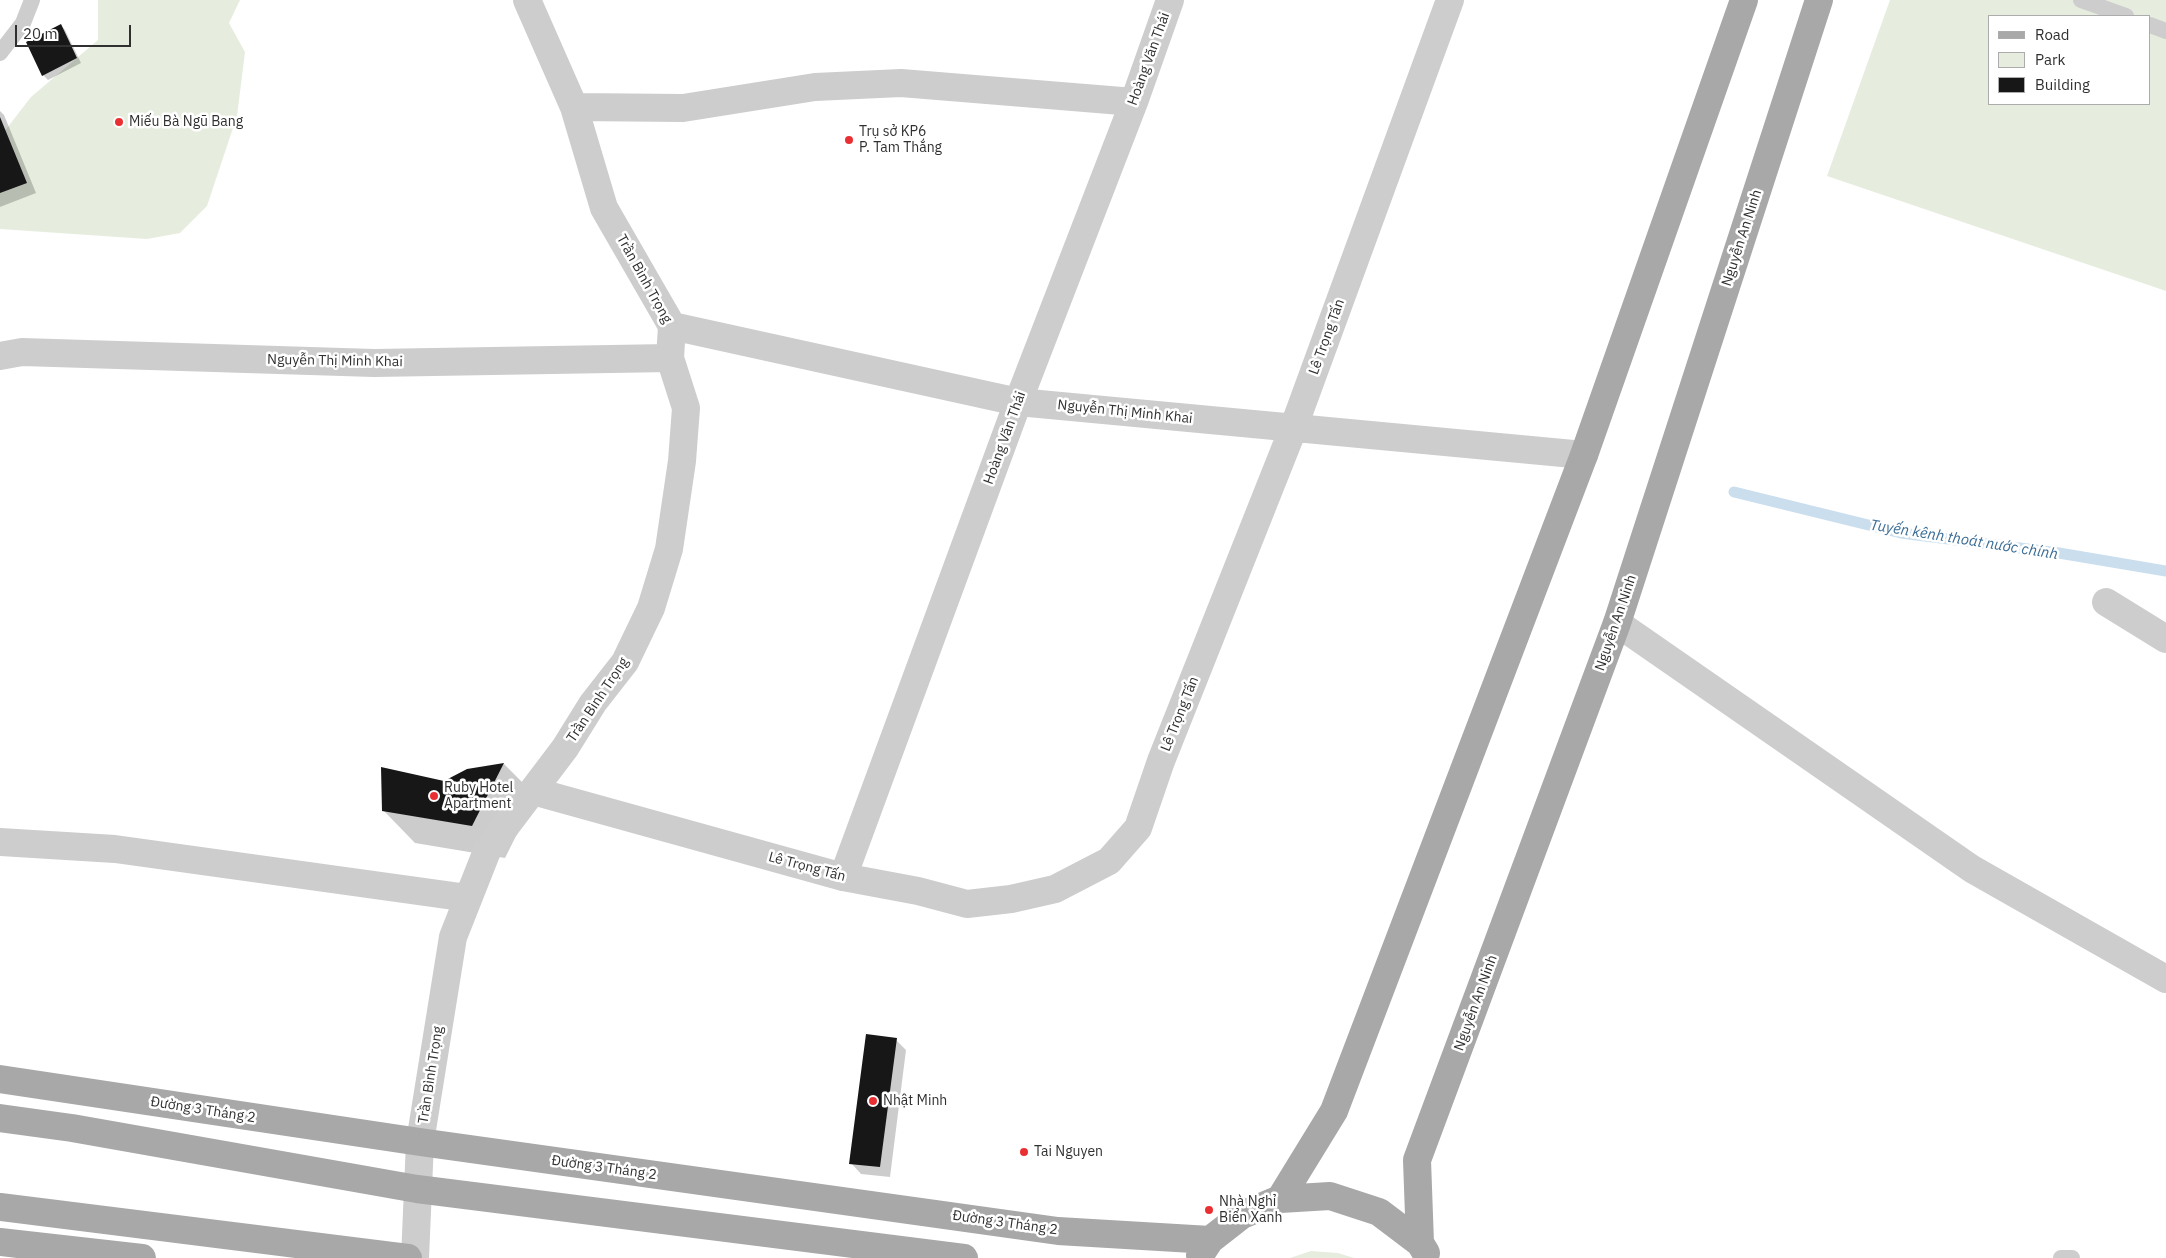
<!DOCTYPE html>
<html>
<head>
<meta charset="utf-8">
<style>
  body { margin:0 }
  #map { position:relative; width:2166px; height:1258px; overflow:hidden; background:#fff; font-family:"IBM Plex Sans",sans-serif }
  canvas { display:block }
  .legend { position:absolute; left:1988px; top:15px; width:162px; height:90px; box-sizing:border-box; background:#fff; border:1px solid #acacac; margin:0; padding:6px 9px; list-style:none; font-size:15px; color:#303030 }
  .legend li { display:flex; align-items:center; gap:10px; height:25px }
  .legend b { width:25px; border:1px solid #acacac }
  .scale { position:absolute; left:15px; top:25px; width:116px; height:22px; box-sizing:border-box; border:2px solid #303030; border-top:0; padding-left:6px; font-size:15px; line-height:18px; white-space:nowrap; color:#303030; -webkit-text-stroke:4px #fff; paint-order:stroke }
</style>
</head>
<body>
<div id="map">
<canvas width="2166" height="1258"></canvas>
<ul class="legend">
<li><b style="height:6px;background:#a8a8a8"></b>Road</li>
<li><b style="height:14px;background:#e6edde"></b>Park</li>
<li><b style="height:14px;background:#171717"></b>Building</li>
</ul>
<div class="scale">20 m</div>
</div>
<script>
const c = document.querySelector('canvas').getContext('2d');
c.lineJoin = 'round';
function fill(path, color) { c.fillStyle = color; c.fill(path, 'evenodd'); }
const toPath = rows => new Path2D(rows.map(r => 'M' + r).join(''));
function trace(path, color, width, dash) { c.strokeStyle = color; c.lineWidth = width; c.lineCap = dash ? 'butt' : 'round'; c.setLineDash(dash || []); c.stroke(path); }
function drawText(font, color, halo, rows, align = 'center') {
  c.font = font + ' "IBM Plex Sans",sans-serif'; c.lineWidth = 5; c.setLineDash([]); c.textBaseline = 'middle'; c.strokeStyle = halo; c.fillStyle = color; for (const [text, x, y, turn = 0] of rows) {
    c.save(); c.translate(x, y); c.rotate((+turn || 0) * Math.PI / 180); c.textAlign = isNaN(turn) ? turn : align; if (halo) c.strokeText(text, 0, 0); c.fillText(text, 0, 0); c.restore();
  }
}
fill(toPath([
  [98,0,240,0,229,23,245,52,237,116,207,206,180,233,147,239,0,229,0,132,4,132,31,97,98,40],
  [1890,0,2166,0,2166,291,1827,176],
  [1990,16,2150,16,2150,104,1990,104],
  [1311,1251,1338,1253,1354,1258,1290,1258]
]), '#e6edde');
fill(toPath([
  [61,25,65,30,81,63,48,80,43,75],
  [0,111,4,115,36,193,0,207],
  [504,764,536,796,505,858,415,843,383,810,468,771],
  [896,1040,906,1050,890,1177,861,1174,851,1163]
]), '#0003');
trace(toPath([
  [1734,492,1901,533,2059,553,2166,571]
]), '#cadeee', 11);
fill(toPath([
  [61,24,77,58,42,76,26,42],
  [0,117,27,183,0,193],
  [504,763,472,826,382,811,381,767,444,781,467,769],
  [866,1034,897,1038,880,1167,849,1164]
]), '#171717');
trace(toPath([
  [2081,0,2126,16],
  [2150,25,2166,31],
  [0,53,23,23,32,0],
  [2061,1258,2072,1258]
]), '#cdcdcd', 16);
trace(toPath([
  [574,107,683,108,815,87,901,83,1134,102],
  [672,326,1018,402,1584,455],
  [0,356,22,352,374,363,670,358],
  [2106,602,2166,639],
  [1617,623,1972,869,2166,979],
  [533,791,843,877,918,891,967,904,1011,899,1055,889,1109,861,1138,828,1161,761,1293,429,1450,0],
  [0,842,115,849,468,898],
  [843,877,1018,402,1134,102,1170,0],
  [415,1258,420,1142,453,937,487,851,565,748,593,703,625,662,651,608,669,549,682,461,686,408,670,358,672,326,604,208,574,107,527,0]
]), '#cdcdcd', 28);
trace(toPath([
  [0,1079,420,1142,1058,1231,1210,1240],
  [0,1118,72,1128,417,1189,964,1258],
  [1280,1199,1334,1111,1584,455,1744,0],
  [0,1207,408,1258],
  [0,1242,142,1258],
  [1420,1243,1417,1160,1617,623,1819,0],
  [1200,1255,1210,1240,1242,1215,1280,1199,1330,1196,1379,1212,1420,1243,1426,1253]
]), '#a8a8a8', 28);
for (const [x, y, r, color] of [
  [119,122,5,"#ea2f33"],
  [849,140,5,"#ea2f33"],
  [434,796,5,"#ea2f33"],
  [873,1101,5,"#ea2f33"],
  [1024,1152,5,"#ea2f33"],
  [1209,1210,5,"#ea2f33"]
]) { const dot = new Path2D(); dot.arc(x, y, r, 0, 2 * Math.PI); c.fillStyle = color; c.fill(dot); trace(dot, '#fff', 2); }
drawText('14px', '#303030', '#fff', [
  ["Hoàng Văn Thái",1149,59,-70],
  ["Nguyễn An Ninh",1742,238,-72],
  ["Trần Bình Trọng",644,279,61],
  ["Lê Trọng Tấn",1327,337,-70],
  ["Nguyễn Thị Minh Khai",335,361,1],
  ["Nguyễn Thị Minh Khai",1125,412,6],
  ["Hoàng Văn Thái",1005,438,-70],
  ["Nguyễn An Ninh",1616,623,-71],
  ["Trần Bình Trọng",598,700,-56],
  ["Lê Trọng Tấn",1180,714,-68],
  ["Lê Trọng Tấn",807,867,15],
  ["Nguyễn An Ninh",1476,1003,-70],
  ["Trần Bình Trọng",431,1075,-81],
  ["Đường 3 Tháng 2",203,1110,9],
  ["Đường 3 Tháng 2",604,1168,8],
  ["Đường 3 Tháng 2",1005,1223,8]
]);
drawText('14px', '#303030', '#fff', [
  ["Miếu Bà Ngũ Bang",129,122],
  ["Trụ sở KP6",859,132],
  ["P. Tam Thắng",859,148],
  ["Ruby Hotel",444,788],
  ["Apartment",444,804],
  ["Nhật Minh",883,1101],
  ["Tai Nguyen",1034,1152],
  ["Nhà Nghỉ",1219,1202],
  ["Biển Xanh",1219,1218]
], 'left');
drawText('italic 15px', '#3b6d96', '#fff', [
  ["Tuyến kênh thoát nước chính",1964,540,9]
]);
</script>
</body>
</html>
